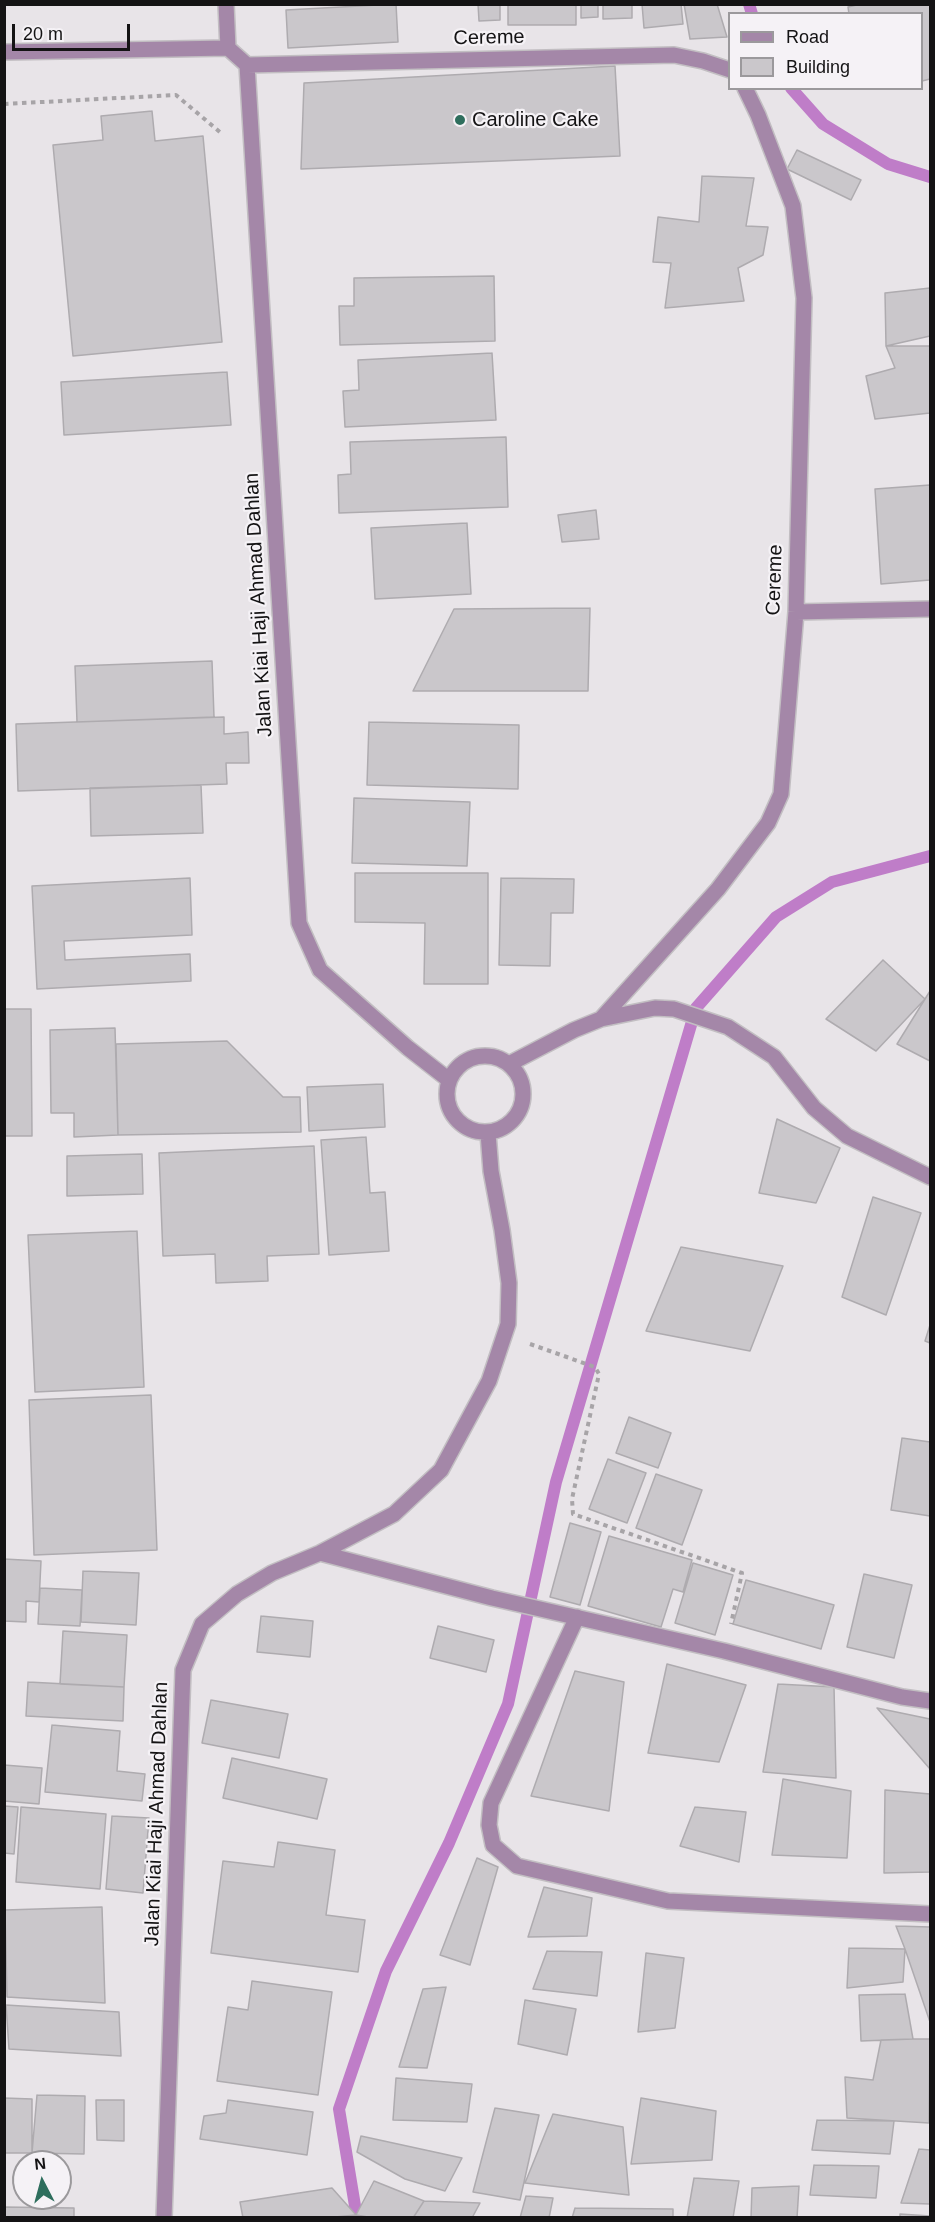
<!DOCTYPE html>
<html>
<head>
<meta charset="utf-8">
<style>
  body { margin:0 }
  #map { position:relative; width:935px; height:2222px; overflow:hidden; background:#e8e4e8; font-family:Arial,sans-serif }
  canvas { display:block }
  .frame { position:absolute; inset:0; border:6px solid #141314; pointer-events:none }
  .legend { position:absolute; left:728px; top:12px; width:195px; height:78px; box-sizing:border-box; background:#f5f2f6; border:2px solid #9b999c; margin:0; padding:8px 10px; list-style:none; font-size:18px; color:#141314 }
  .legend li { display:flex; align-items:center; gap:12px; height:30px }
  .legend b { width:30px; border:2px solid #9b999c }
  .north { position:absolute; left:12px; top:2150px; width:60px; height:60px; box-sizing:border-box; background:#f5f2f6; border:2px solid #9b999c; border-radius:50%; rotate:354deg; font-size:16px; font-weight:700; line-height:24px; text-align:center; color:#141314 }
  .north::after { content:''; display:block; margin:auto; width:21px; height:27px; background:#2e6e5d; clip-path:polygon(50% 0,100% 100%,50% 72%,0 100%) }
  .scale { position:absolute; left:12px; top:24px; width:118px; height:27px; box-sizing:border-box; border:3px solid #141314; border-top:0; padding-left:8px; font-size:18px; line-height:21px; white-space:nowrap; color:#141314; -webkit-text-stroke:4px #f5f2f6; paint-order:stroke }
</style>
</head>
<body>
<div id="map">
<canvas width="935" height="2222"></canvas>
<div class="frame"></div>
<ul class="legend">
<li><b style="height:8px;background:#a487a8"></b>Road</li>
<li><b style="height:16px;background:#cac7cb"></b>Building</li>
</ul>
<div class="north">N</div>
<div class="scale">20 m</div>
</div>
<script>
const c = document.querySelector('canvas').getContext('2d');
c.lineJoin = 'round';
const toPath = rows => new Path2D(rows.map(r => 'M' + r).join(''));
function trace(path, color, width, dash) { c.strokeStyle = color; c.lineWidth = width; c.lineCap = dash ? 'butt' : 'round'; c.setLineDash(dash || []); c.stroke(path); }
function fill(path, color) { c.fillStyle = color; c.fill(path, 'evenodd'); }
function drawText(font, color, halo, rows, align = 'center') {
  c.font = font + ' Arial,sans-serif'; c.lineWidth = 4.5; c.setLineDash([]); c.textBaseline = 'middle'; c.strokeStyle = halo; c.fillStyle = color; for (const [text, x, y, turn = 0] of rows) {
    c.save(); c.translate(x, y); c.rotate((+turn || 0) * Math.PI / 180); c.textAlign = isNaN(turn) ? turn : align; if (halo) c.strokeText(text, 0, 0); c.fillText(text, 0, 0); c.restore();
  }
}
trace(toPath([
  [749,4,752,14],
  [791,88,823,124,888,164,930,177],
  [357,2218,339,2109,386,1971,449,1843,508,1704,556,1482,696,1008,776,917,832,882,930,856]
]), '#bf7dc8', 12);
const building = toPath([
  [396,4,398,42,288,48,286,10,396,4],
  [478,4,500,4,500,20,479,21,478,4],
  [508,4,576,4,576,25,508,25,508,4],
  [581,4,598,4,598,17,581,18,581,4],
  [603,4,632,4,632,18,603,19,603,4],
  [642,4,681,4,683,24,644,28,642,4],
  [684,4,717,4,727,37,690,39,684,4],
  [861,4,930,4,930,79,922,81,922,14,849,14,848,7,861,4],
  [615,66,620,156,301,169,304,83,615,66],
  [152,111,155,141,203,136,222,342,73,356,53,145,103,140,101,116,152,111],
  [797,150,861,180,851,200,787,169,797,150],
  [702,176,754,178,746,226,768,227,763,255,738,268,744,301,665,308,671,263,653,262,658,217,699,222,702,176],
  [494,276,495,341,340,345,339,306,354,306,354,278,494,276],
  [930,288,930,336,886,346,885,293,930,288],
  [886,346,930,346,930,413,875,419,866,376,895,368,886,346],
  [492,353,496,420,345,427,343,391,359,390,358,360,492,353],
  [227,372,231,425,64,435,61,382,227,372],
  [506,437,508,507,339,513,338,475,351,474,350,442,506,437],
  [930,485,930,580,881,584,875,489,930,485],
  [596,510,599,539,562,542,558,515,596,510],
  [467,523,471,594,375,599,371,528,467,523],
  [590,608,588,691,413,691,454,609,590,608],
  [212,661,214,717,77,722,75,666,212,661],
  [224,717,224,734,248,732,249,763,226,763,227,784,18,791,16,724,224,717],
  [369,722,519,725,518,789,367,785,369,722],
  [201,785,203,833,91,836,90,788,201,785],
  [354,798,470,802,467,866,352,863,354,798],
  [355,873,488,873,488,984,424,984,425,923,355,922,355,873],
  [190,878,192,935,64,941,65,960,190,954,191,981,37,989,32,886,190,878],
  [501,878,574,879,573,913,551,913,550,966,499,965,501,878],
  [883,960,925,999,876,1051,826,1019,883,960],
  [930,991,930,1061,897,1044,930,991],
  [4,1009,31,1009,32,1136,4,1136,4,1009],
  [115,1028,118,1135,74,1137,74,1113,51,1113,50,1030,115,1028],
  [227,1041,283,1097,300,1097,301,1132,118,1135,116,1044,227,1041],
  [383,1084,385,1127,309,1131,307,1087,383,1084],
  [777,1119,840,1148,816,1203,759,1193,777,1119],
  [366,1137,370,1193,385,1192,389,1251,329,1255,321,1140,366,1137],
  [314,1146,319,1254,267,1256,268,1281,216,1283,215,1254,163,1256,159,1153,314,1146],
  [142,1154,143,1194,67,1196,67,1156,142,1154],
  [4,1166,5,1166,5,1216,4,1216,4,1166],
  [873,1197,921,1213,886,1315,842,1297,873,1197],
  [137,1231,144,1387,35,1392,28,1235,137,1231],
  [681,1247,783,1266,750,1351,646,1331,681,1247],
  [930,1325,930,1343,925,1341,930,1325],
  [151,1395,157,1550,34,1555,29,1400,151,1395],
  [629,1417,671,1433,658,1468,616,1453,629,1417],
  [902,1438,930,1442,930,1516,891,1510,902,1438],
  [608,1459,646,1473,627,1523,589,1509,608,1459],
  [656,1474,702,1490,682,1545,636,1528,656,1474],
  [570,1523,601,1532,580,1605,550,1597,570,1523],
  [609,1536,692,1560,683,1592,673,1589,661,1627,588,1606,609,1536],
  [4,1559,41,1561,39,1602,26,1601,26,1622,4,1621,4,1559],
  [693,1563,733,1575,715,1635,675,1623,693,1563],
  [83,1571,139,1573,136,1625,81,1622,83,1571],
  [864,1574,912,1585,894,1658,847,1647,864,1574],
  [746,1580,834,1605,821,1649,733,1624,746,1580],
  [40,1588,82,1590,80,1626,38,1624,40,1588],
  [261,1616,313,1621,310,1657,257,1652,261,1616],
  [438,1626,494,1640,486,1672,430,1658,438,1626],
  [63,1631,127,1635,124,1687,60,1684,63,1631],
  [667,1664,746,1685,719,1762,648,1753,667,1664],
  [575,1671,624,1682,609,1811,531,1796,575,1671],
  [28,1682,124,1687,123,1721,26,1716,28,1682],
  [778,1684,834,1687,836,1778,763,1772,778,1684],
  [211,1700,288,1714,279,1758,202,1743,211,1700],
  [877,1708,930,1719,930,1769,877,1708],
  [52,1725,120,1731,117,1771,145,1774,142,1801,45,1792,52,1725],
  [232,1758,327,1779,317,1819,223,1798,232,1758],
  [4,1765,42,1768,39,1804,4,1801,4,1765],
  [783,1779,851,1791,847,1858,772,1855,783,1779],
  [885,1790,930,1794,930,1872,884,1873,885,1790],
  [4,1806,18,1807,14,1854,4,1853,4,1806],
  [21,1807,106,1814,100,1889,16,1882,21,1807],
  [695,1807,746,1812,739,1862,680,1846,695,1807],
  [112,1816,149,1818,143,1893,106,1889,112,1816],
  [278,1842,335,1850,326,1915,365,1920,358,1972,211,1953,223,1861,274,1867,278,1842],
  [477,1858,498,1867,470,1965,440,1955,477,1858],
  [544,1887,592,1898,587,1936,528,1937,544,1887],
  [102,1907,105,2003,7,1997,5,1910,102,1907],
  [896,1926,930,1927,930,2022,905,1949,896,1926],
  [849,1948,905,1949,903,1982,847,1988,849,1948],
  [547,1951,602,1952,597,1996,533,1989,547,1951],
  [646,1953,684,1958,675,2028,638,2032,646,1953],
  [252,1981,332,1992,318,2095,217,2081,228,2007,248,2010,252,1981],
  [446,1987,427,2068,399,2067,423,1989,446,1987],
  [905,1994,913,2039,861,2041,859,1995,905,1994],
  [525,2000,576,2009,567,2055,518,2044,525,2000],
  [6,2005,119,2012,121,2056,9,2049,6,2005],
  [913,2039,930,2039,929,2123,847,2118,845,2077,873,2080,881,2040,913,2039],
  [396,2078,472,2084,467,2122,393,2120,396,2078],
  [37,2095,85,2096,84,2154,32,2153,37,2095],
  [4,2098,32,2099,32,2153,4,2153,4,2098],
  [641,2098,716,2111,712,2160,631,2164,641,2098],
  [96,2100,124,2100,124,2141,97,2140,96,2100],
  [228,2100,313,2112,307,2155,200,2139,204,2116,226,2113,228,2100],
  [495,2108,539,2115,520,2200,473,2192,495,2108],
  [553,2114,623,2127,629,2195,525,2183,553,2114],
  [817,2120,894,2121,890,2154,812,2150,817,2120],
  [361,2136,462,2158,445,2191,405,2179,357,2152,361,2136],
  [919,2149,930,2150,930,2204,901,2203,919,2149],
  [814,2165,879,2166,876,2198,810,2195,814,2165],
  [694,2178,739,2181,733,2218,687,2218,694,2178],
  [374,2181,424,2201,413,2218,374,2218,356,2215,374,2181],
  [799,2186,797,2218,751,2218,752,2188,799,2186],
  [332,2188,356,2215,324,2218,243,2218,240,2202,332,2188],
  [526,2196,553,2198,549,2218,520,2218,526,2196],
  [424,2201,480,2203,472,2218,413,2218,424,2201],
  [4,2207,74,2208,74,2218,4,2218,4,2207],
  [575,2208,673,2209,673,2218,572,2218,575,2208],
  [900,2214,930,2216,930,2218,900,2218,900,2214]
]);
fill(building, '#cac7cb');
trace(building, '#aeabaf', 1.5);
const minor = toPath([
  [226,4,228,48],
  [4,52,228,48,247,65],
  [247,65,299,923,320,970,408,1048,449,1080],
  [247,65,674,55,703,61,730,70],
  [796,612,930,609],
  [601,1019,718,889,768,823,781,794,796,612,804,298,793,206,758,115,745,88],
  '447 1094a38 38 0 1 1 76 0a38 38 0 1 1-76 0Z',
  [509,1064,574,1030,601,1019,655,1008,674,1009,728,1027,774,1057,814,1108,847,1136,930,1177],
  [320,1553,492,1598,724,1651,902,1697,930,1701],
  [577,1617,491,1803,489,1825,493,1845,517,1866,668,1901,930,1914],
  [164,2218,183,1670,202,1624,237,1594,272,1573,320,1553,394,1514,441,1470,489,1381,508,1324,509,1283,502,1230,491,1171,488,1133]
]);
trace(minor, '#c2bec2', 18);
trace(toPath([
  [4,104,176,95,221,133],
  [530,1344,595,1367,599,1374,572,1499,573,1514,742,1573,731,1624]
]), '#a7a4a7', 4, [4.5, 4.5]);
trace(minor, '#a487a8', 15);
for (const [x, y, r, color] of [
  [460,120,6,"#2e6e5d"]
]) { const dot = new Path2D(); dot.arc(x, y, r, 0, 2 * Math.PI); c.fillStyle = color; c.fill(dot); trace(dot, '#f5f2f6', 2); }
drawText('20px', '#141314', '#f5f2f6', [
  ["Cereme",489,38,-1],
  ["Cereme",775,580,-88],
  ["Jalan Kiai Haji Ahmad Dahlan",259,605,-93],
  ["Jalan Kiai Haji Ahmad Dahlan",157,1814,-88]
]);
drawText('20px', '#141314', '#f5f2f6', [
  ["Caroline Cake",472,120]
], 'left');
</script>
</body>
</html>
